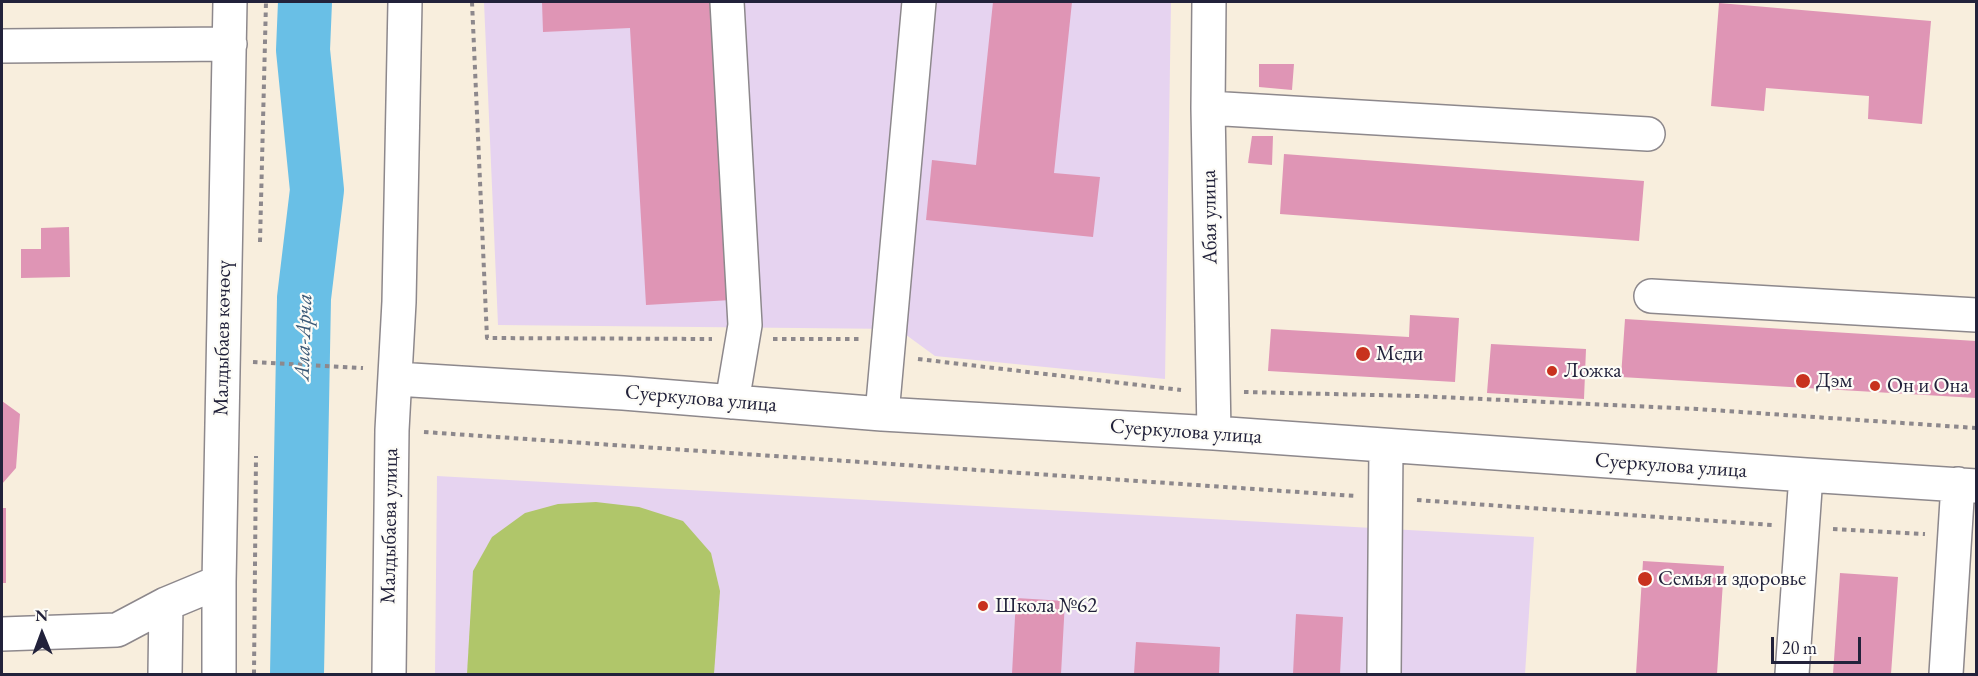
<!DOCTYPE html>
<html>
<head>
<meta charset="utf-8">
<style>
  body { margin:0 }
  #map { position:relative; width:1978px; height:676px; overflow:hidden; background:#f8eedd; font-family:"EB Garamond",serif }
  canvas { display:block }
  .frame { position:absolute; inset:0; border:3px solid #22223b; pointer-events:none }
  .north { position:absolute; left:12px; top:604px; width:60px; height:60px; -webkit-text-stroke:4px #fdfcf7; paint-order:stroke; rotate:359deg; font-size:16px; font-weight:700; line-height:24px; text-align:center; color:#22223b }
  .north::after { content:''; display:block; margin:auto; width:21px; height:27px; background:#22223b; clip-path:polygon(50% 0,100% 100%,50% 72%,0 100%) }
  .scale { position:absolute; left:1771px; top:637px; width:90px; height:27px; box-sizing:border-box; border:3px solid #22223b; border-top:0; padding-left:8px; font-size:18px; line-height:21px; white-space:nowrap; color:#22223b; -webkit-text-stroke:4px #fdfcf7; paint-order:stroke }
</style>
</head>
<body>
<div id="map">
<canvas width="1978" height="676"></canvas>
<div class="frame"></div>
<div class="north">N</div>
<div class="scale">20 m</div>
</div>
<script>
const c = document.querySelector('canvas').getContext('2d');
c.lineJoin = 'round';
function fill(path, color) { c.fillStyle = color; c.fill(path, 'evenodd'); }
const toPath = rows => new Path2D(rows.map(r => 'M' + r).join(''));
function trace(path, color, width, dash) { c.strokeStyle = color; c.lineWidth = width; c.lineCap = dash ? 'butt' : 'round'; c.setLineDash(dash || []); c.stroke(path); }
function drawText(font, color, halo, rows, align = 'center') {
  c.font = font + ' "EB Garamond",serif'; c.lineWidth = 4.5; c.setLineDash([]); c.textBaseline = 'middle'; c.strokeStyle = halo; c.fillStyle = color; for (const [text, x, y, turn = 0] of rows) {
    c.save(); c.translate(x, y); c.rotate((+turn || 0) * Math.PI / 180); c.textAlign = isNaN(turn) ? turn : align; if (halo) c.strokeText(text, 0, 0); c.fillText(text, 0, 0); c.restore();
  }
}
fill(toPath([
  [484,2,1171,2,1165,379,935,356,898,329,498,325],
  [437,476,1534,537,1525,674,435,674]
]), '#e6d3f0');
fill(toPath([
  [596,502,639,507,683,521,711,553,720,591,714,674,467,674,473,571,492,537,525,513,558,504]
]), '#b0c66a');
trace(toPath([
  [297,674,304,298,317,190,303,50,305,2]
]), '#69bfe6', 54);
fill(toPath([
  [542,2,714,2,731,300,646,305,630,28,543,32],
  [993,2,1072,2,1054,173,1100,177,1093,237,926,220,932,160,976,165],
  [1719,3,1931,21,1922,124,1868,119,1869,96,1766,88,1764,111,1711,106],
  [1259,64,1294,64,1292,90,1259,87],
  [1252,136,1273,136,1272,165,1248,163],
  [1284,154,1644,181,1639,241,1280,214],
  [69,227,70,277,21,278,21,249,41,249,41,228],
  [1410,315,1459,318,1455,382,1268,371,1271,329,1409,337],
  [1625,319,1976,341,1976,398,1621,377],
  [1491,344,1586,349,1584,399,1487,393],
  [2,401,20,414,16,468,2,484],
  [2,508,6,508,6,583,2,583],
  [1643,561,1724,566,1717,674,1636,674],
  [1840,573,1898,577,1891,674,1833,674],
  [1016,598,1065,601,1061,674,1012,674],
  [1296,614,1343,617,1340,674,1293,674],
  [1136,642,1220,647,1219,674,1134,674]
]), '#df95b5');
const minor = toPath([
  [727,2,745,325,732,402],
  [1209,2,1208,108,1214,433],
  [2,46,230,44],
  [1208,108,1648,134],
  [1651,296,1976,315],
  [396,379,623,393,882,414,1214,433,1806,475,1976,486],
  [882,414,919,2],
  [2,634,117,630,166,604,219,582],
  [165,674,166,604],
  [219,674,219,582,230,2],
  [389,674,392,430,399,302,405,2],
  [1384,674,1386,447],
  [1792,674,1806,475],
  [1946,674,1958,484]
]);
trace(minor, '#8d888c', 36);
trace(toPath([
  [472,2,487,338,712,339],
  [260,242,266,2],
  [773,339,859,339],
  [918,359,1181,390],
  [253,362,363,368],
  [1244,392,1417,396,1697,409,1976,428],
  [424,432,1356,496],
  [1417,500,1772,525],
  [1833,529,1925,534],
  [254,674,256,456]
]), '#8d888c', 4, [4.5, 4.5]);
trace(minor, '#fff', 33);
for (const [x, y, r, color] of [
  [1363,354,8,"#c8321e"],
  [1552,371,6,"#c8321e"],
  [1803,381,8,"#c8321e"],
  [1875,386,6,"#c8321e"],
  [1645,579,8,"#c8321e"],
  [983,606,6,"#c8321e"]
]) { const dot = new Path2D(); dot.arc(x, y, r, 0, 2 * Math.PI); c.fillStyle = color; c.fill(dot); trace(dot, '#fdfcf7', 2); }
drawText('21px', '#22223b', '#fdfcf7', [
  ["Абая улица",1210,217,-91],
  ["Малдыбаев көчөсү",223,338,-89],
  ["Суеркулова улица",701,399,5],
  ["Суеркулова улица",1186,432,4],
  ["Суеркулова улица",1671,466,4],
  ["Малдыбаева улица",390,526,-89]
]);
drawText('21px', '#22223b', '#fdfcf7', [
  ["Меди",1376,354],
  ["Ложка",1564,371],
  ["Дэм",1816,381],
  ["Он и Она",1887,386],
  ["Семья и здоровье",1658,579],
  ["Школа №62",995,606]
], 'left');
drawText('italic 22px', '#3b5977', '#fdfcf7', [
  ["Ала-Арча",304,337,-88]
]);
</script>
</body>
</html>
